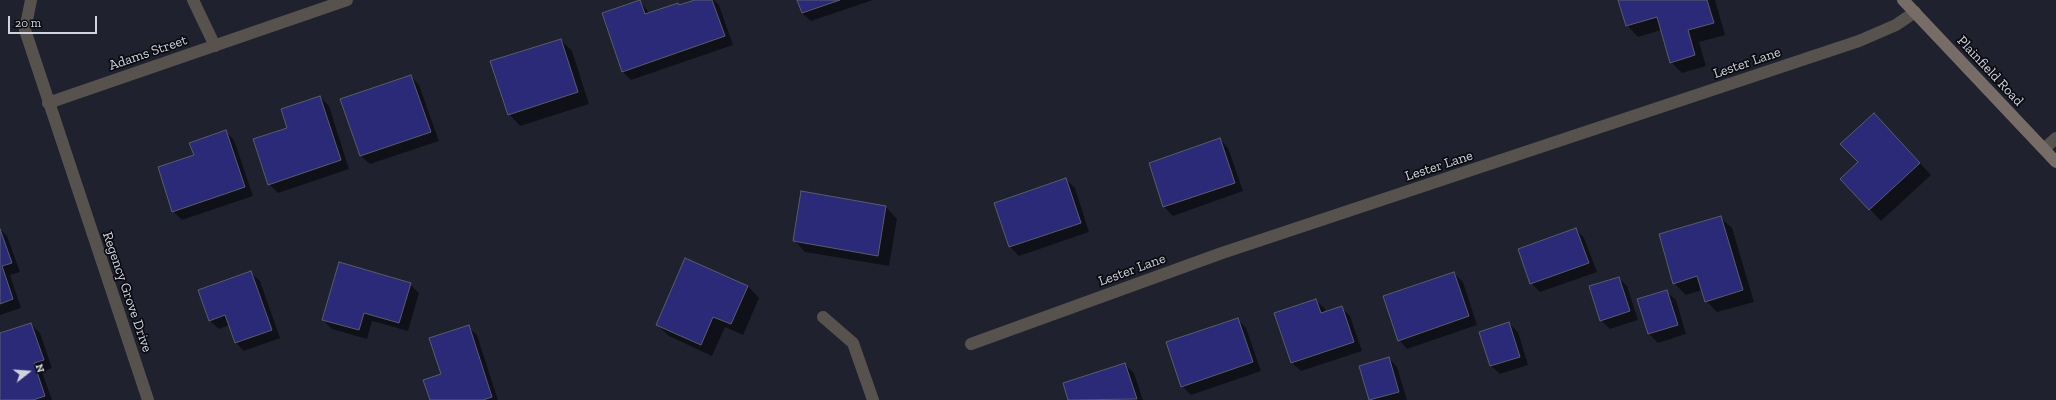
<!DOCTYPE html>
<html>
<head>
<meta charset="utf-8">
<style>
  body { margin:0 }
  #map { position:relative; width:2056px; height:400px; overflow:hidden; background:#1f212e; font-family:"Zilla Slab",serif }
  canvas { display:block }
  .north { position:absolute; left:8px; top:352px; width:40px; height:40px; -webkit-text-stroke:3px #0a0b11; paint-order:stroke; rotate:73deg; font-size:11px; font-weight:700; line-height:16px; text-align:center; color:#d1d3dc }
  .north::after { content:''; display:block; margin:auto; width:14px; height:18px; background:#d1d3dc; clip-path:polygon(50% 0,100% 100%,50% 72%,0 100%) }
  .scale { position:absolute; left:8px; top:16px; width:89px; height:18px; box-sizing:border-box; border:2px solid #d1d3dc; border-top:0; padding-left:5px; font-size:12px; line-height:14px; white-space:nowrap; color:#d1d3dc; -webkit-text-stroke:3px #0a0b11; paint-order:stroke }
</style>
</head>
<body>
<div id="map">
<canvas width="2056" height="400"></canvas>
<div class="north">N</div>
<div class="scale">20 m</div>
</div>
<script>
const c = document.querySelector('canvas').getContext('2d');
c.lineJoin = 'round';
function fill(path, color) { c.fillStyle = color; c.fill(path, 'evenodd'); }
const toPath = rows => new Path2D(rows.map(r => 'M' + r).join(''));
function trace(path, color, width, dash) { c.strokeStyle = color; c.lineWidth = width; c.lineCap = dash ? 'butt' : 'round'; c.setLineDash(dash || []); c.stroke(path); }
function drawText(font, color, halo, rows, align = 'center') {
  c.font = font + ' "Zilla Slab",serif'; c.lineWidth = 3.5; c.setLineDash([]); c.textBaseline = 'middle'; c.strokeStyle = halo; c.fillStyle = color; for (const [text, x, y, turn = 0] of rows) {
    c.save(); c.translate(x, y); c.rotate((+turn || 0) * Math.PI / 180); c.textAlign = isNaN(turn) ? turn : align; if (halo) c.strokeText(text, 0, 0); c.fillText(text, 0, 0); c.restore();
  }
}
fill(toPath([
  [696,0,714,0,719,5,733,45,631,80,622,71,640,1,650,14],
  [798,0,873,0,811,21,802,13],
  [1620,0,1715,0,1725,35,1699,42,1706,66,1682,73,1671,62,1661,30,1638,37,1627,25],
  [561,40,572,51,589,104,520,126,509,114],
  [411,76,419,85,439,141,370,164,361,156,341,100],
  [320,97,329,106,349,169,278,193,269,184,288,129],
  [1885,126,1931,175,1881,221,1841,179,1859,162],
  [226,132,234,140,253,196,182,220,173,211,195,156],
  [1220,139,1228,148,1243,191,1173,216,1164,207,1150,163],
  [1066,179,1075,188,1089,232,1019,256,1010,247,996,204],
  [802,193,886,207,897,219,889,266,805,252,794,240],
  [1720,217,1732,228,1754,302,1717,312,1706,301,1702,290,1686,295,1674,283],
  [0,229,7,236,20,272,10,275,21,308,0,315],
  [1576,229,1584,238,1597,272,1540,292,1531,283],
  [251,273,260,281,280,338,244,351,235,342,229,325,219,329,210,321],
  [1454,273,1463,282,1477,325,1407,349,1399,340],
  [1619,278,1627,286,1638,320,1610,329,1601,320],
  [410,284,419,293,408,331,372,321,367,339,332,329,323,320],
  [748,286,759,298,743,335,725,327,712,356,669,336,657,325],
  [1667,292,1676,300,1686,334,1658,343,1649,334,1639,300],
  [1316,300,1325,309,1326,313,1342,308,1350,316,1362,351,1301,371,1292,363,1276,314],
  [1237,319,1246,328,1261,371,1191,395,1182,386],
  [1509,323,1518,332,1528,365,1500,374,1491,366],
  [31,324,40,333,52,368,42,372,52,400,0,400,0,335],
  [468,327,477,335,498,400,431,400,442,374],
  [1389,358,1397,367,1407,400,1370,400,1360,367],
  [1125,364,1134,373,1143,400,1069,400,1064,384]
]), '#0007');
const building = toPath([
  [640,0,645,14,678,3,679,5,695,0,712,0,725,36,622,72,602,13,640,0],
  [797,0,840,0,802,13,797,0],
  [1618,0,1707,0,1714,23,1688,30,1695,55,1670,63,1657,17,1626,26,1618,0],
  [561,39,578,92,508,115,490,61,561,39],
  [411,75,431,132,360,156,340,99,411,75],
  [320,96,341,160,268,185,253,139,287,128,281,109,320,96],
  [1874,113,1920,163,1869,210,1840,179,1858,162,1840,144,1874,113],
  [226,130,245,187,172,212,158,167,194,155,189,143,226,130],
  [1220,138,1235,183,1163,207,1149,163,1220,138],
  [1066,178,1081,223,1009,247,994,203,1066,178],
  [801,191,886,206,878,256,793,241,801,191],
  [1721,216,1743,290,1705,302,1697,276,1673,284,1659,234,1721,216],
  [1576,228,1589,263,1530,284,1518,249,1576,228],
  [0,229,12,263,2,266,13,299,0,304,0,229],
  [685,258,748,286,731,324,713,317,701,345,656,325,685,258],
  [339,262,411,283,399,323,364,313,359,330,322,320,339,262],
  [251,271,272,330,235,343,225,315,209,321,198,290,251,271],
  [1454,272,1469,316,1398,341,1383,296,1454,272],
  [1619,277,1630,311,1600,321,1589,286,1619,277],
  [1667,290,1678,325,1648,334,1637,299,1667,290],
  [1316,299,1321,313,1342,306,1354,342,1291,363,1274,313,1316,299],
  [1238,318,1253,362,1181,387,1166,342,1238,318],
  [1509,322,1520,357,1490,366,1479,332,1509,322],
  [31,323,44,360,34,363,45,396,33,400,0,400,0,333,31,323],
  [469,325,492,397,483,400,430,400,423,380,441,374,429,338,469,325],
  [1389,357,1399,392,1369,400,1359,366,1389,357],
  [1125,363,1137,399,1068,400,1063,383,1125,363]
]);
fill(building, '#2b2a78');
trace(building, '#595c6a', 1);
trace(toPath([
  [2044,149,2056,138],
  [823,317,853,343,873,400]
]), '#58524e', 12);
trace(toPath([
  [31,0,25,30,148,400],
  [193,0,215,46],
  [48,103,347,0],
  [971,344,1222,253,1859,41,1896,25,1915,12]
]), '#58524e', 12);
trace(toPath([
  [1903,0,2056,162]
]), '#776d66', 12);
drawText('14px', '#d1d3dc', '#0a0b11', [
  ["Adams Street",148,53,-19],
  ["Lester Lane",1747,63,-19],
  ["Plainfield Road",1990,71,47],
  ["Lester Lane",1439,166,-18],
  ["Lester Lane",1132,270,-20],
  ["Regency Grove Drive",127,292,71]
]);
</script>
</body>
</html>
